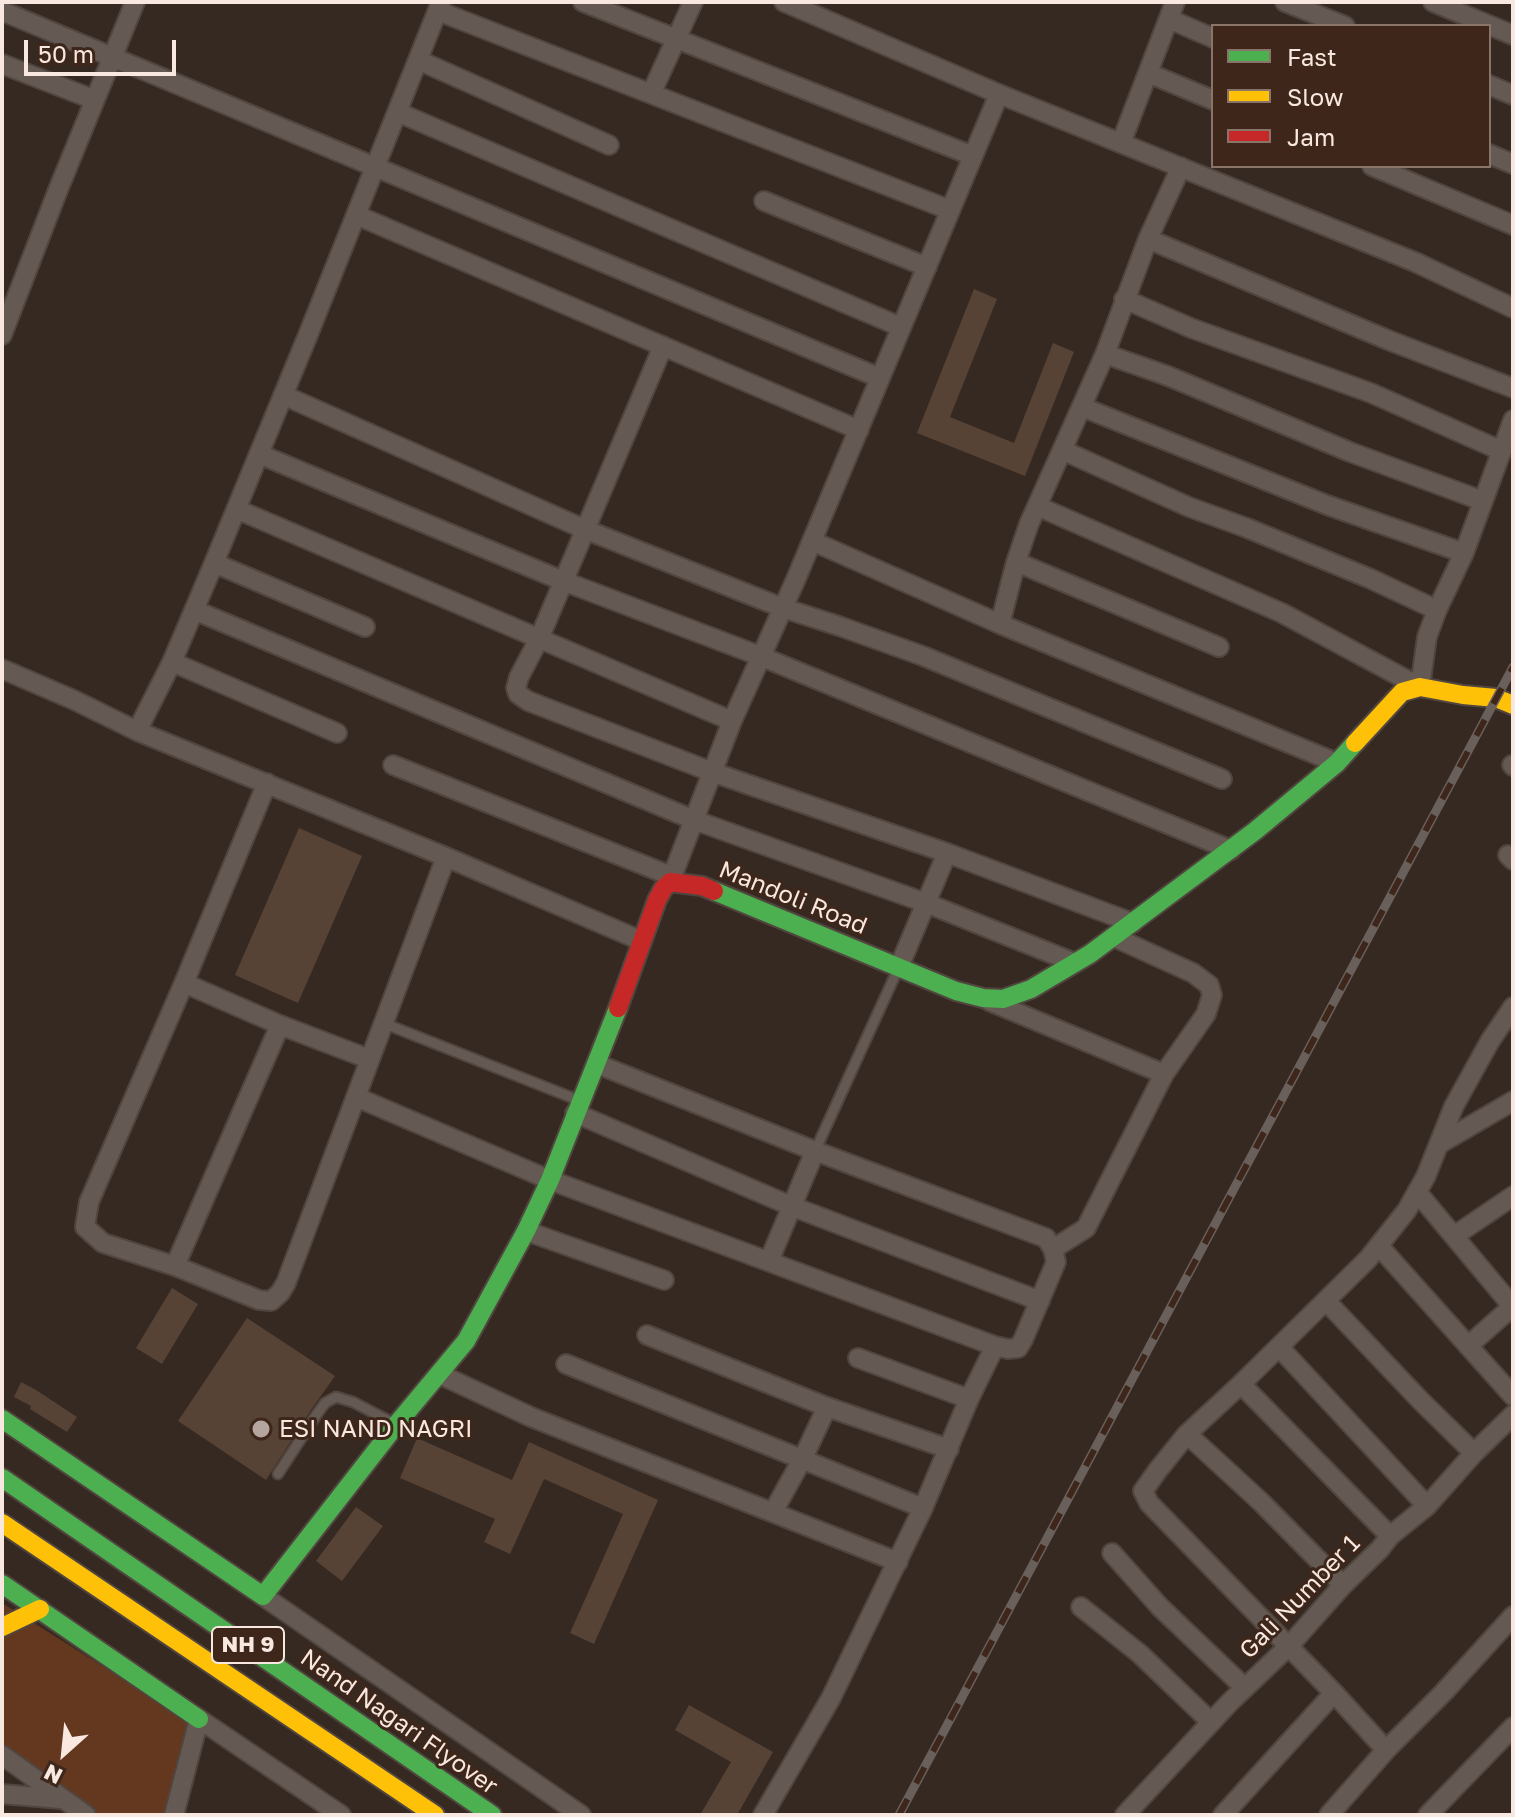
<!DOCTYPE html>
<html>
<head>
<meta charset="utf-8">
<style>
  body { margin:0 }
  #map { position:relative; width:1515px; height:1817px; overflow:hidden; background:#362922; font-family:"Golos Text",sans-serif }
  canvas { display:block }
  .frame { position:absolute; inset:0; border:4px solid #f8e8e0; pointer-events:none }
  .legend { position:absolute; left:1211px; top:24px; width:280px; height:144px; box-sizing:border-box; background:#3e271a; border:2px solid #887469; margin:0; padding:10px 14px; list-style:none; font-size:24px; color:#f8e8e0 }
  .legend li { display:flex; align-items:center; gap:16px; height:40px }
  .legend b { width:40px; border:2px solid #887469 }
  .north { position:absolute; left:24px; top:1713px; width:80px; height:80px; -webkit-text-stroke:6px #3e271a; paint-order:stroke; rotate:207deg; font-size:22px; font-weight:700; line-height:32px; text-align:center; color:#f8e8e0 }
  .north::after { content:''; display:block; margin:auto; width:28px; height:36px; background:#f8e8e0; clip-path:polygon(50% 0,100% 100%,50% 72%,0 100%) }
  .scale { position:absolute; left:24px; top:40px; width:152px; height:36px; box-sizing:border-box; border:4px solid #f8e8e0; border-top:0; padding-left:10px; font-size:24px; line-height:28px; white-space:nowrap; color:#f8e8e0; -webkit-text-stroke:6px #3e271a; paint-order:stroke }
</style>
</head>
<body>
<div id="map">
<canvas width="1515" height="1817"></canvas>
<div class="frame"></div>
<ul class="legend">
<li><b style="height:10px;background:#4caf50"></b>Fast</li>
<li><b style="height:10px;background:#ffc107"></b>Slow</li>
<li><b style="height:10px;background:#c62828"></b>Jam</li>
</ul>
<div class="north">N</div>
<div class="scale">50 m</div>
</div>
<script>
const c = document.querySelector('canvas').getContext('2d');
c.lineJoin = 'round';
function fill(path, color) { c.fillStyle = color; c.fill(path, 'evenodd'); }
const toPath = rows => new Path2D(rows.map(r => 'M' + r).join(''));
function trace(path, color, width, dash) { c.strokeStyle = color; c.lineWidth = width; c.lineCap = dash ? 'butt' : 'round'; c.setLineDash(dash || []); c.stroke(path); }
function drawText(font, color, halo, rows, align = 'center') {
  c.font = font + ' "Golos Text",sans-serif'; c.lineWidth = 6; c.setLineDash([]); c.textBaseline = 'middle'; c.strokeStyle = halo; c.fillStyle = color; for (const [text, x, y, turn = 0] of rows) {
    c.save(); c.translate(x, y); c.rotate((+turn || 0) * Math.PI / 180); c.textAlign = isNaN(turn) ? turn : align; if (halo) c.strokeText(text, 0, 0); c.fillText(text, 0, 0); c.restore();
  }
}
fill(toPath([
  [2,1603,193,1723,168,1815,97,1815,2,1746]
]), '#64381f');
fill(toPath([
  [974,289,997,299,950,417,1014,443,1053,343,1074,352,1025,476,917,433],
  [299,828,362,856,298,1003,235,975],
  [172,1288,198,1304,162,1364,136,1348],
  [247,1318,335,1376,311,1410,266,1480,178,1421],
  [21,1382,36,1390,77,1417,67,1432,30,1409,31,1406,14,1397],
  [417,1438,512,1480,529,1442,658,1500,594,1644,570,1633,623,1514,544,1479,510,1554,484,1542,495,1519,400,1478],
  [356,1507,383,1526,342,1581,316,1561],
  [689,1705,773,1752,737,1815,700,1815,731,1762,675,1730]
]), '#574335');
const lane = toPath([
  [383,1023,578,1100],
  [815,1151,898,969],
  [278,1474,317,1414,325,1403,336,1397,353,1402,393,1423]
]);
const street = toPath([
  [583,2,973,156],
  [784,2,999,94,1415,262,1513,308],
  [1285,2,1345,26],
  [1433,2,1513,35],
  [2,11,880,378],
  [438,11,950,210],
  [1169,19,1213,38],
  [418,60,609,145],
  [2,64,95,100],
  [1148,73,1213,100],
  [1489,85,1513,95],
  [651,94,693,2],
  [397,112,901,327],
  [1121,143,1175,2],
  [1489,154,1513,164],
  [1372,166,1513,225],
  [764,201,927,267],
  [356,215,859,430],
  [1148,239,1388,340,1513,388],
  [1124,299,1191,328,1371,393,1502,451],
  [2,335,58,190,135,2],
  [663,346,539,639,519,677,516,688,518,694,528,701,712,772,947,853,1133,923],
  [1105,354,1168,376,1350,452,1483,501],
  [283,395,584,529,783,608,839,626,923,656,1222,779],
  [1082,407,1327,505,1464,553],
  [1062,450,1189,507,1247,528,1371,579,1437,610],
  [259,454,563,581,760,656,1231,850],
  [1037,506,1282,613,1420,687,1427,637,1437,610,1464,553,1513,420],
  [236,509,732,721],
  [812,541,1000,624,1337,763],
  [1016,562,1219,647],
  [214,563,365,627],
  [194,610,694,820,926,903,1075,963],
  [1000,624,1016,562,1029,524,1105,354,1148,239,1181,167],
  [172,662,337,733],
  [2,669,74,700,137,731,446,857,642,941],
  [137,731,172,662,214,563,308,335,441,2],
  [393,765,671,876],
  [1512,765,1513,766],
  [267,783,184,983,89,1202,85,1227,103,1243,175,1266,259,1300,271,1301,280,1293,286,1283,446,857],
  [1508,855,1513,860],
  [670,882,732,721,796,579,999,94],
  [899,967,947,853],
  [184,983,280,1025,369,1059],
  [989,1001,1164,1074],
  [597,1064,815,1151,1046,1238,1053,1249,1056,1262,1023,1340,1018,1348,1008,1349,995,1346],
  [356,1097,550,1180,995,1346,969,1399,923,1508,831,1698,763,1815],
  [575,1113,791,1206,1040,1301],
  [1441,1143,1513,1101],
  [1417,1192,1513,1307],
  [526,1231,664,1280],
  [1454,1236,1513,1196],
  [1379,1246,1513,1396],
  [1053,1249,1086,1228,1164,1074,1206,1014,1212,995,1209,985,1193,973,1114,937],
  [769,1261,815,1151],
  [175,1266,280,1025],
  [1326,1301,1420,1400,1474,1453],
  [647,1335,827,1407,949,1449],
  [1468,1346,1513,1306],
  [1279,1347,1427,1506],
  [858,1358,969,1399],
  [566,1364,923,1508],
  [439,1374,531,1417,898,1562],
  [1241,1384,1390,1536],
  [1187,1434,1261,1502,1343,1585],
  [773,1512,803,1458,827,1407],
  [1112,1553,1160,1607,1245,1688],
  [263,1596,581,1815],
  [1081,1607,1140,1654,1211,1722],
  [1386,1750,1334,1693,1149,1503,1143,1491,1158,1470,1187,1434,1241,1384,1368,1259,1407,1210,1426,1176,1454,1106,1490,1041,1513,1007],
  [2,1755,86,1815],
  [2,1794,61,1799],
  [174,1815,199,1719,341,1815],
  [1125,1815,1230,1702,1289,1646,1343,1585,1380,1549,1390,1536,1427,1506,1474,1453,1513,1415],
  [1223,1815,1334,1693],
  [1329,1815,1386,1750,1443,1693,1513,1616],
  [1428,1815,1513,1727]
]);
const fast = toPath([
  [714,891,956,991,983,998,1003,999,1031,989,1090,954,1255,831,1337,763,1355,743],
  [2,1419,263,1596,396,1425,466,1341,526,1231,550,1180,618,1008],
  [2,1478,492,1815],
  [2,1584,199,1719]
]);
const slow = toPath([
  [1355,743,1402,692,1420,687,1463,695,1496,698,1513,705],
  [2,1523,435,1815],
  [2,1627,40,1609]
]);
const jam = toPath([
  [618,1008,657,900,663,889,670,882,702,886,714,891]
]);
trace(lane, '#51453f', 13);
trace(street, '#51453f', 22);
trace(fast, '#51453f', 22);
trace(slow, '#51453f', 22);
trace(jam, '#51453f', 22);
trace(lane, '#645a53', 9);
trace(street, '#645a53', 18);
trace(fast, '#4caf50', 18);
trace(slow, '#ffc107', 18);
trace(jam, '#c62828', 18);
const rail = toPath([
  [899,1815,1513,667]
]);
trace(rail, '#6a605b', 9);
trace(rail, '#3e271a', 6, [18]);
for (const [x, y, r, color] of [
  [261,1429,10,"#b4a59e"]
]) { const dot = new Path2D(); dot.arc(x, y, r, 0, 2 * Math.PI); c.fillStyle = color; c.fill(dot); trace(dot, '#3e271a', 3); }
for (const [x, y, w] of [
  [248,1645,72]
]) { const box = new Path2D(); box.roundRect(x - w / 2, y - 18, w, 36, 6); c.fillStyle = '#3e271a'; c.fill(box); trace(box, '#f8e8e0', 2); }
drawText('bold 22px', '#f8e8e0', null, [
  ["NH 9",248,1645]
]);
drawText('24px', '#f8e8e0', '#3e271a', [
  ["Mandoli Road",793,898,22],
  ["Gali Number 1",1300,1597,-46],
  ["Nand Nagari Flyover",399,1722,35]
]);
drawText('24px', '#f8e8e0', '#3e271a', [
  ["ESI NAND NAGRI",279,1429]
], 'left');
</script>
</body>
</html>
